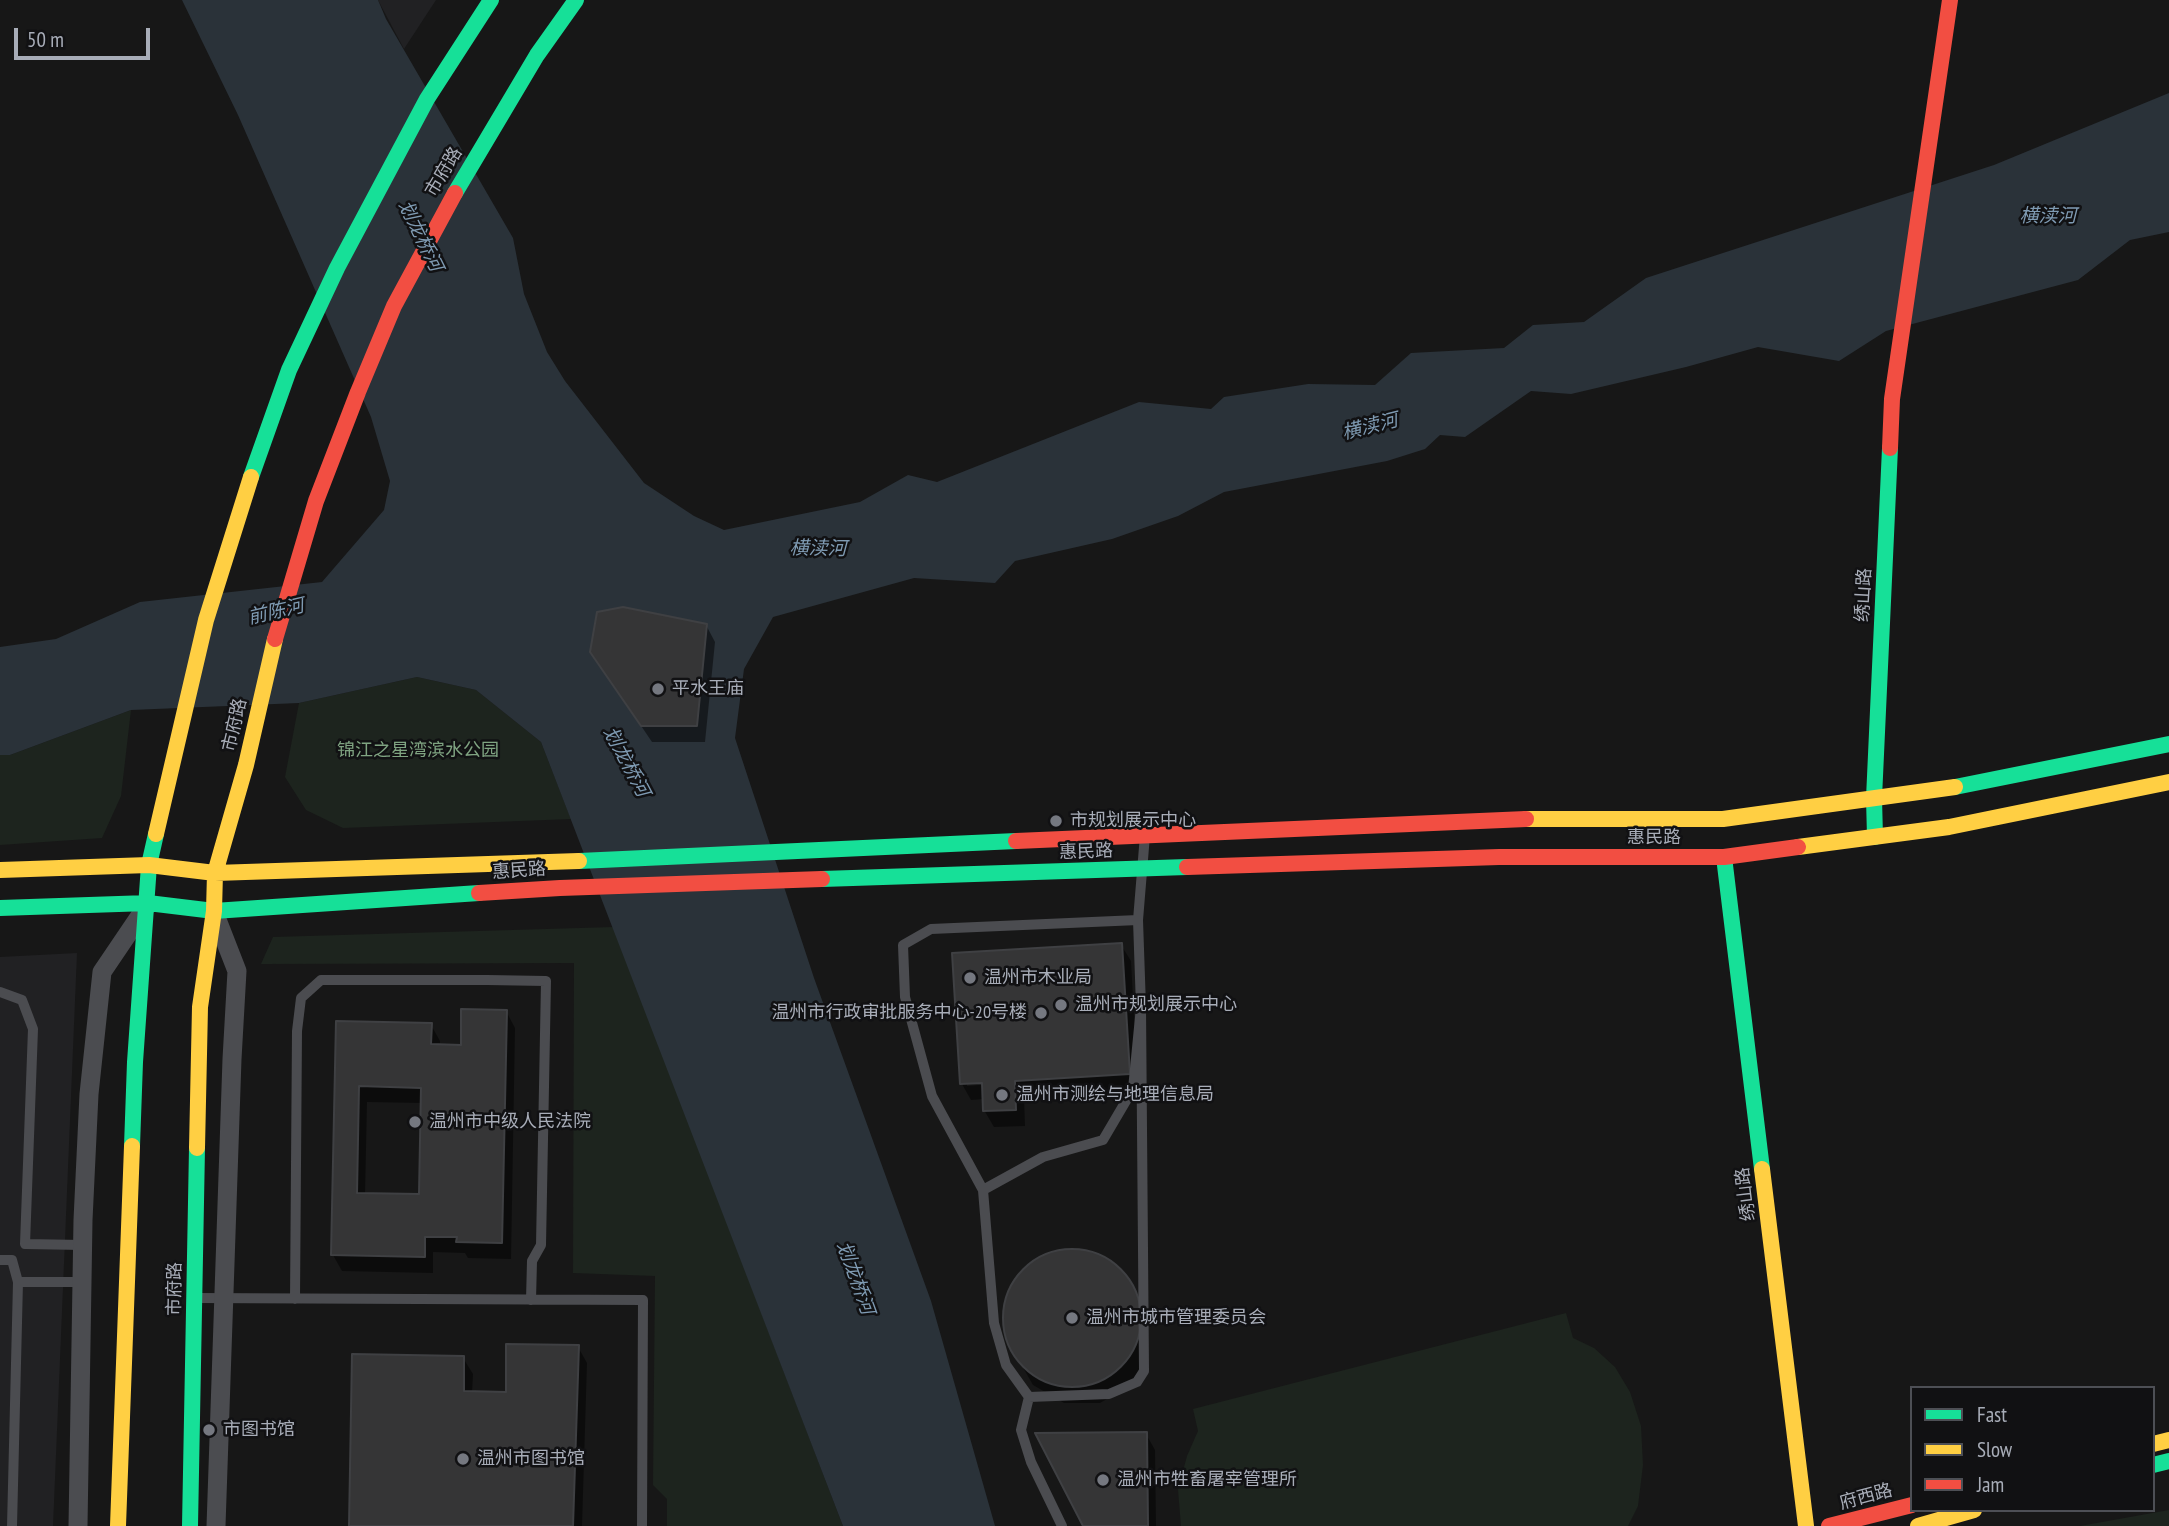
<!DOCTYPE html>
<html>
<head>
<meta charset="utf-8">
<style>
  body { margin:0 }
  #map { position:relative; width:2169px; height:1526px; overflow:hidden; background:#171717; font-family:"PT Sans Narrow",sans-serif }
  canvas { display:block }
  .legend { position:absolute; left:1910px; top:1386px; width:245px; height:126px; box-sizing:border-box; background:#111113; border:2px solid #4d4f55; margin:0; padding:9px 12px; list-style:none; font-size:21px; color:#a8adb8 }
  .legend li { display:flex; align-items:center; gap:14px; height:35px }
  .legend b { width:35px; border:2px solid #4d4f55 }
  .scale { position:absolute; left:14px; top:28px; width:136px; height:32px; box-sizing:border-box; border:4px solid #a8adb8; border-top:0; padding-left:9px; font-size:21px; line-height:24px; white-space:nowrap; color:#a8adb8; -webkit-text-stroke:5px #111113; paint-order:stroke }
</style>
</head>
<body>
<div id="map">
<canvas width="2169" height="1526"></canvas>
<ul class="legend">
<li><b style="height:9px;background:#16e098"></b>Fast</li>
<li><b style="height:9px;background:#ffcf43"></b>Slow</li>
<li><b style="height:9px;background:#f24e42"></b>Jam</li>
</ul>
<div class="scale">50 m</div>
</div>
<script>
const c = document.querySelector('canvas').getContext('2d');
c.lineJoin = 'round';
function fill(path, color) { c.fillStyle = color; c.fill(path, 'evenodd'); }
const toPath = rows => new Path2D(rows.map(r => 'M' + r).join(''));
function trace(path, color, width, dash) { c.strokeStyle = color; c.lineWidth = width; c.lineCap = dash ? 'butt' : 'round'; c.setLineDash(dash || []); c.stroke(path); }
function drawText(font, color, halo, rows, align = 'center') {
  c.font = font + ' "PT Sans Narrow","Noto Sans SC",sans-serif'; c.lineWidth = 5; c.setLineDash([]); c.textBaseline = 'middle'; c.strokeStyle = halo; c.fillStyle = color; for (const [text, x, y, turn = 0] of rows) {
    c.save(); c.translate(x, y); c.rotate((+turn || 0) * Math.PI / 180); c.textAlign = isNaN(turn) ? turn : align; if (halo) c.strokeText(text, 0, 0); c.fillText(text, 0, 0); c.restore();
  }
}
fill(toPath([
  [378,0,436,0,404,49],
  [77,953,53,1526,0,1526,0,957]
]), '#212123');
fill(toPath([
  [417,677,476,690,541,742,571,819,343,828,306,810,285,777,299,703],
  [131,710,121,796,102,838,0,845,0,755,10,755],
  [614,927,843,1526,667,1526,667,1499,653,1485,655,1276,573,1273,574,963,261,964,273,937],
  [1566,1313,1573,1338,1594,1348,1615,1367,1630,1392,1641,1426,1643,1465,1638,1506,1628,1526,1181,1526,1178,1490,1187,1456,1198,1431,1193,1409],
  [2169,1510,2169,1526,2080,1526]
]), '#1d241e');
fill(toPath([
  [182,0,378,0,386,19,513,238,524,294,547,352,565,381,644,483,694,516,724,530,860,502,908,475,937,482,1139,402,1211,409,1224,397,1308,384,1375,385,1411,353,1504,348,1533,325,1584,322,1646,278,1994,165,2169,93,2169,232,2130,240,2078,280,1886,331,1839,361,1758,347,1686,367,1571,394,1531,391,1465,437,1440,435,1425,449,1387,461,1224,492,1178,516,1112,539,1015,561,995,583,914,578,773,617,744,669,735,738,814,978,931,1301,995,1526,843,1526,541,742,476,690,417,677,299,703,131,710,10,755,0,755,0,647,56,639,140,602,322,582,384,510,390,481,371,417,238,115],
  [623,607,707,624,697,726,641,726,605,671]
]), '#2a3239');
fill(toPath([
  [706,625,715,642,705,742,652,742,602,668],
  [1121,945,1131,961,1138,1090,1024,1097,1025,1126,994,1127,984,1110,984,1099,971,1100,962,1084],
  [991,1080,991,1084,967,1086,967,1082],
  [506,1011,515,1028,511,1259,468,1258,465,1253,433,1252,433,1273,342,1271,333,1255,338,1023,431,1025,440,1041,440,1046,462,1047],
  [367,1102,423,1103,421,1196,365,1195],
  [1054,1251,1089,1251,1120,1269,1148,1318,1148,1354,1131,1385,1100,1403,1064,1403,1033,1385,1005,1336,1005,1301,1023,1269],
  [578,1347,587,1363,582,1526,351,1526,463,1358,473,1374,472,1393,507,1393],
  [1146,1434,1155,1450,1156,1526,1085,1526]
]), '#0007');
const building = toPath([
  [623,607,707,624,697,726,641,726,590,652,597,612,623,607],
  [1122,943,1130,1074,1015,1081,1016,1110,983,1111,982,1083,960,1084,952,953,1122,943],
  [461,1009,507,1010,502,1243,456,1242,457,1237,425,1237,425,1257,331,1255,336,1021,432,1023,431,1044,461,1045,461,1009],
  [359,1086,421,1088,419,1194,357,1193,359,1086],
  '1003 1318a69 69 0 1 1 138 0a69 69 0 1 1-138 0Z',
  [506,1344,579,1345,573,1526,349,1526,352,1354,464,1356,464,1391,506,1392,506,1344],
  [1147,1432,1148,1526,1083,1526,1035,1433,1147,1432]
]);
fill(building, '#353536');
trace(building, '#3f4043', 2);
trace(toPath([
  [0,992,22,1000,33,1029,25,1244,83,1245],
  [1141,1007,1144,1371,1137,1382,1109,1394,1029,1397,1006,1365,994,1323,983,1190,1043,1157,1103,1140,1133,1089,1141,1007,1138,920,1145,835],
  [983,1190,932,1096,905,997,903,945,931,929,1138,920],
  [0,1260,12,1260,18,1282],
  [195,1298,643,1300,642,1526],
  [295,1299,297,1031,301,998,321,980,487,980,546,981,541,1245,532,1261,531,1300],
  [1029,1397,1021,1430,1031,1462,1062,1526],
  [12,1526,18,1282,82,1282]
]), '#4b4c50', 10);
trace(toPath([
  [214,912,237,971,232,1059,216,1526],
  [78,1526,83,1220,89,1094,102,972,146,907]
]), '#4b4c50', 19);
trace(toPath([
  [455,193,537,55,576,0],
  [251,477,289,370,337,268,427,99,491,0],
  [1955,787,2169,744],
  [1875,837,1874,798,1890,448],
  [1724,857,1762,1169],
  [579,861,1016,841],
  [822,879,1187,867],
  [0,908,148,903,214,911,479,893],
  [132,1146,135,1062,149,865,156,834],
  [2153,1465,2169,1461],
  [190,1526,197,1148]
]), '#16e098', 16);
trace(toPath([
  [1526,819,1723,819,1955,787],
  [156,834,206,620,251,477],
  [1798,847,1949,827,2169,782],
  [0,870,149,865,215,873,579,861],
  [197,1148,200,1007,214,911,215,873,246,765,275,639],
  [1762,1169,1806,1526],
  [2153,1444,2169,1440],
  [118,1526,132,1146],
  [1918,1526,1974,1510]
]), '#ffcf43', 16);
trace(toPath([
  [1890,448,1892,399,1950,0],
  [275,639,316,501,358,392,394,306,455,193],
  [1016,841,1526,819],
  [1187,867,1499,857,1724,857,1798,847],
  [479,893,560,888,822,879],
  [1829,1526,1912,1505]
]), '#f24e42', 16);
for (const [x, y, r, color] of [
  [658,689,7,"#757880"],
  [1056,821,7,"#757880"],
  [970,978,7,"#757880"],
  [1061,1005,7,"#757880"],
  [1041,1013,7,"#757880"],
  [1002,1095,7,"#757880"],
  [415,1122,7,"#757880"],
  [1072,1318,7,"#757880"],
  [209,1430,7,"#757880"],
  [463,1459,7,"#757880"],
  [1103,1480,7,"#757880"]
]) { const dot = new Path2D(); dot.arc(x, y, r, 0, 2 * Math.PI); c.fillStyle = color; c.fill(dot); trace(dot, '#111113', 2.5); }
drawText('18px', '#a8adb8', '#111113', [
  ["市府路",444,172,-59],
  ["绣山路",1864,595,-87],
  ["市府路",235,725,-77],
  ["惠民路",1654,838],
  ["惠民路",1086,852,-2],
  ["惠民路",519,871,-4],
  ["绣山路",1746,1194,-97],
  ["市府路",175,1289,-89],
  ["府西路",1866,1497,-15]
]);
drawText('18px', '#a8adb8', '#111113', [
  ["平水王庙",672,689],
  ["市规划展示中心",1070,821],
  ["温州市木业局",984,978],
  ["温州市规划展示中心",1075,1005],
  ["温州市行政审批服务中心-20号楼",1027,1013,"right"],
  ["温州市测绘与地理信息局",1016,1095],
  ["温州市中级人民法院",429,1122],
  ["温州市城市管理委员会",1086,1318],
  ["市图书馆",223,1430],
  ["温州市图书馆",477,1459],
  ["温州市牲畜屠宰管理所",1117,1480]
], 'left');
drawText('18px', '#7fa381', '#111113', [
  ["锦江之星湾滨水公园",418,751]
]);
drawText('italic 19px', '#7f9bb3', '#111113', [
  ["横渎河",2048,217],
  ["划龙桥河",420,236,64],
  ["横渎河",1370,427,-14],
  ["横渎河",818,549,1],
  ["前陈河",276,612,-13],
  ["划龙桥河",626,762,62],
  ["划龙桥河",855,1278,70]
]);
</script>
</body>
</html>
